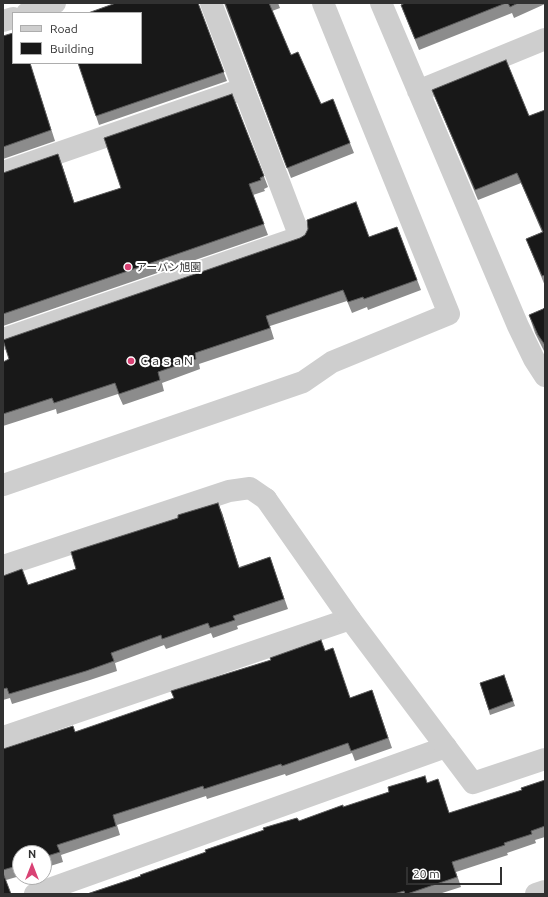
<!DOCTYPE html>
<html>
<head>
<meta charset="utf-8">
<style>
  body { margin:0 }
  #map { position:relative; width:548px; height:897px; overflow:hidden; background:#fff; font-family:Ubuntu,sans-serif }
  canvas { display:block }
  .frame { position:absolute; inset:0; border:4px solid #313131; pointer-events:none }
  .legend { position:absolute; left:12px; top:12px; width:130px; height:52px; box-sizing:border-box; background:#fff; border:1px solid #adadad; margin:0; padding:5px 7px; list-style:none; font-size:12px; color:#313131 }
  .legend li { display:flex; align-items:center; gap:8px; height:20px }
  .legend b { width:20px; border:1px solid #adadad }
  .north { position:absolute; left:12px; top:845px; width:40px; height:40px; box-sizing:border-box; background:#fff; border:1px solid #adadad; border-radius:50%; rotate:0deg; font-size:11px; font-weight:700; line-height:16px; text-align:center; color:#313131 }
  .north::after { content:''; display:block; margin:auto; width:14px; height:18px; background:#d94274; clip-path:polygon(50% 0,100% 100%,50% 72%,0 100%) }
  .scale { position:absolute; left:406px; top:867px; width:96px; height:18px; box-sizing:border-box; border:2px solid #313131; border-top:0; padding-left:5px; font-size:12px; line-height:14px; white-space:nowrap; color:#313131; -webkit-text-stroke:3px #fff; paint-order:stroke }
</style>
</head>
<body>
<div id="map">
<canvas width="548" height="897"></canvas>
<div class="frame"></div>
<ul class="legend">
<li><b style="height:5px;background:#cecece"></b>Road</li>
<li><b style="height:11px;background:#181818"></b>Building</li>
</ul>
<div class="north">N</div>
<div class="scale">20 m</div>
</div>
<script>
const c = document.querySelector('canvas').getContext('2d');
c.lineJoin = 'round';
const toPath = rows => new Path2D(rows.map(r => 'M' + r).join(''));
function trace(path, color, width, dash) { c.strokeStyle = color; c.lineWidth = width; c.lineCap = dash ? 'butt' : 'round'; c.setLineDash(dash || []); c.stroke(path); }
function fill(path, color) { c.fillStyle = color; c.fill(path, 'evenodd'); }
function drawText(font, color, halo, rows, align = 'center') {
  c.font = font + ' Ubuntu,"Noto Sans JP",sans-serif'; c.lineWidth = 4; c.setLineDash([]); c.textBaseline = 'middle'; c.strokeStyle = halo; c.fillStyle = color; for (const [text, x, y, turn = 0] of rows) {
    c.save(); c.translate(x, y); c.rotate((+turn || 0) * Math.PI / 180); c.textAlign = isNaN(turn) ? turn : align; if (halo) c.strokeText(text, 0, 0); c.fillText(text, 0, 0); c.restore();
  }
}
trace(toPath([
  [381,3,518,326,534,359,545,376],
  [27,13,55,3],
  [3,21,13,18],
  [418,91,545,39],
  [3,172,243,89],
  [3,339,300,237,211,3],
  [3,485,303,382,332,362,449,314,323,3],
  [3,566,229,491,250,488,266,499],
  [3,737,350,619],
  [35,894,446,747],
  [536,894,545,891]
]), '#cecece', 22);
trace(toPath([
  [266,499,350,619,473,783,545,759]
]), '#cecece', 22);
fill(toPath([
  [116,3,199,3,199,7,227,81,99,125,96,116],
  [224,3,278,3,280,8,272,11,291,55,321,104,350,143,354,153,291,178],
  [405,3,545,3,545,4,514,18,512,13,419,50,401,5],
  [3,36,13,63,30,63,55,141,3,159],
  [432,90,529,116,545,110,545,286,526,239,542,232,521,183,478,200],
  [232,94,268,187,264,189,265,191,253,195,268,235,3,326,3,173,62,165,74,203,121,188],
  [397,227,421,290,368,310,367,307,352,313,347,301,270,326,274,339,199,364,200,369,162,383,164,391,123,405,118,394,57,414,56,409,3,426,3,362,369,237],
  [545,307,545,353,535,333,529,315,543,309],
  [222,513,239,567,270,557,288,609,237,626,238,629,213,638,211,633,166,649,164,645,115,663,117,671,90,680,12,704,10,698,3,700,3,576,28,585,76,569],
  [325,651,350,698,372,690,392,748,355,761,352,753,286,776,285,774,207,799,206,796,117,825,120,835,61,855,63,862,44,868,44,853,20,853,20,876,6,880,3,894,3,749,75,732],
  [504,675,515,706,490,715,480,683],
  [438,779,449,813,522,790,545,780,545,837,535,840,536,843,507,853,508,855,456,872,461,887,439,894,87,894,141,876,343,807,428,783]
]), '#8c8c8c');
fill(toPath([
  [58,154,62,165,78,214,74,203],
  [218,503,222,513,242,577,239,568]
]), '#5d5d5d');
const building = toPath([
  [116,3,198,3,224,72,96,116,78,63,141,63,141,13,88,13,116,3],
  [225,3,269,3,291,55,298,52,321,104,333,99,350,143,287,168,225,3],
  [405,3,506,3,415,39,401,5,405,3],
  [508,3,518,3,510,7,508,3],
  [13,33,13,63,30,63,51,130,3,147,3,36,13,33],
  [506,60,529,116,545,110,545,275,542,276,526,239,543,232,517,173,475,190,432,90,506,60],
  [232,94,264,176,260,178,261,180,249,184,264,224,3,314,3,173,58,154,74,203,121,188,104,138,232,94],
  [356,202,369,237,397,227,417,280,364,299,363,297,348,302,343,290,266,316,270,328,195,353,196,359,158,372,160,380,119,394,115,383,54,403,52,398,3,414,3,362,9,359,3,340,300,238,305,235,308,229,307,220,356,202],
  [545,307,545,345,538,335,529,315,543,309,545,307],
  [218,503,239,568,270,557,284,599,233,616,235,620,210,628,208,623,162,639,161,635,111,653,114,661,86,671,9,694,7,688,3,689,3,576,22,569,28,585,76,569,71,552,178,518,178,515,218,503],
  [321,640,325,651,333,648,350,698,372,690,388,738,351,751,348,743,282,766,281,764,204,789,203,786,113,815,116,826,57,845,60,852,44,857,44,853,20,853,20,865,3,870,3,749,73,726,75,732,174,698,171,691,271,660,270,658,321,640],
  [504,675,513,701,489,710,480,683,504,675],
  [425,776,427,783,438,779,449,813,522,790,521,788,545,780,545,826,531,831,532,834,504,843,505,845,452,862,457,877,407,894,405,894,404,891,394,894,87,894,141,876,140,875,206,852,205,850,264,830,263,828,297,818,299,821,343,805,343,807,389,792,388,787,425,776],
  [3,873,11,894,3,894,3,873]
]);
fill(building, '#181818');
trace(building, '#5d5d5d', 1);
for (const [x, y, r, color] of [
  [128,267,4,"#d94274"],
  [131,361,4,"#d94274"]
]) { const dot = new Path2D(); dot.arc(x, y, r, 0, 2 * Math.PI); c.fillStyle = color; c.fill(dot); trace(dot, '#fff', 1.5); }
drawText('11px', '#313131', '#fff', [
  ["アーバン旭園",136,267],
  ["ＣａｓａＮ",139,361]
], 'left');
</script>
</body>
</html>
